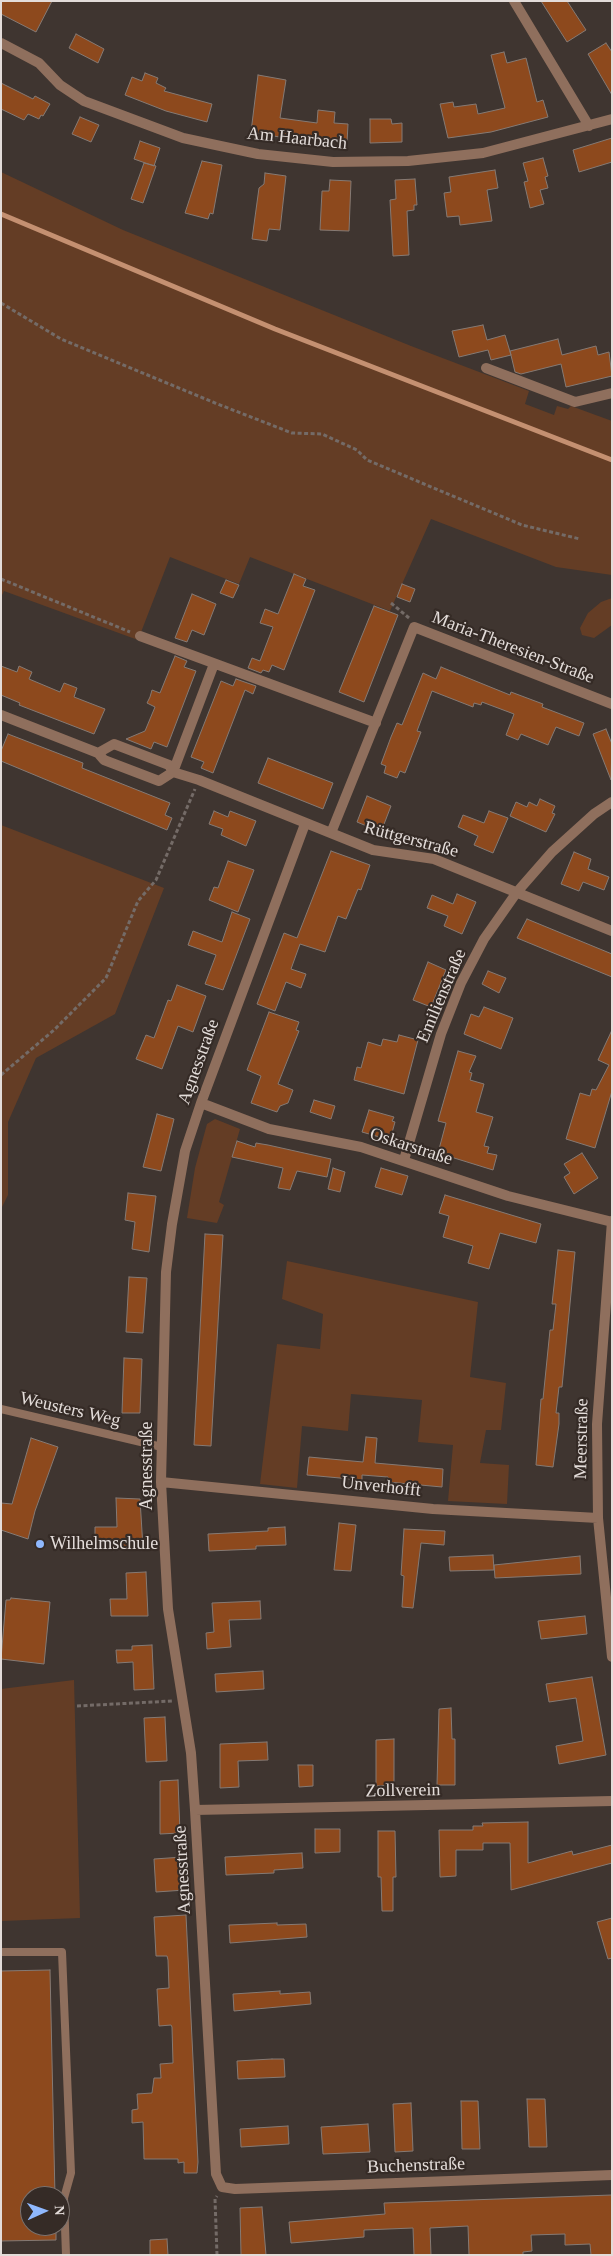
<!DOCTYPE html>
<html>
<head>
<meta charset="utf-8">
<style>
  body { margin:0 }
  #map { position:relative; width:613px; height:2256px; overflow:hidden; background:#3f3530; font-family:"Times New Roman",serif }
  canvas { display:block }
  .frame { position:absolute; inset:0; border:2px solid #e3dcd9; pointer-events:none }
  .north { position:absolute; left:20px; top:2186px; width:50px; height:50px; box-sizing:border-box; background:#352b26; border:1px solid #7b726e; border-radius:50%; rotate:88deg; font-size:14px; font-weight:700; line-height:20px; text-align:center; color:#e3dcd9 }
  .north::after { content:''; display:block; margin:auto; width:18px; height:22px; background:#8fb8fd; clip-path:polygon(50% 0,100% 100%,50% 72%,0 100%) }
</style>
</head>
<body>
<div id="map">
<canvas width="613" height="2256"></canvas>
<div class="frame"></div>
<div class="north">N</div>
</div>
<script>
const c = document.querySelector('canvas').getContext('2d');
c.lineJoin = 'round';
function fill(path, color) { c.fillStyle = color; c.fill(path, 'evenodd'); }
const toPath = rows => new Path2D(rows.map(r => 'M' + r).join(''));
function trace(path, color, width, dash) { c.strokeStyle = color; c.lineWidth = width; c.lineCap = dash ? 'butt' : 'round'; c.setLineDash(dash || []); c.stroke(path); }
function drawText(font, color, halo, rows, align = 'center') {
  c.font = font + ' "Times New Roman",serif'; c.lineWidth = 4.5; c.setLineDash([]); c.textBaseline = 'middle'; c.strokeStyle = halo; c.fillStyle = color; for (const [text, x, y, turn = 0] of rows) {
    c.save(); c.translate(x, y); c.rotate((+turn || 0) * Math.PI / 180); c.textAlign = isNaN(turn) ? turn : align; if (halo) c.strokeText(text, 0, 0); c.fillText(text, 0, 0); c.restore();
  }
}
fill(toPath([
  [1,172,123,230,411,346,529,391,525,404,554,415,557,406,568,409,571,406,612,421,612,575,556,567,431,519,390,611,250,557,239,584,170,557,138,640,4,591,1,597],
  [612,598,612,625,594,638,582,635,580,628,588,613,601,602],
  [1,825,164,888,115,1014,36,1058,8,1122,8,1195,1,1209],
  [215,1119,240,1129,219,1202,224,1205,217,1223,187,1218,195,1168,207,1124],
  [287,1261,478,1302,470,1377,506,1383,501,1430,486,1430,480,1463,509,1465,507,1504,448,1501,453,1445,418,1442,422,1400,351,1394,348,1431,302,1426,297,1488,260,1484,277,1344,320,1349,323,1314,282,1299],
  [74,1680,80,1918,1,1921,1,1689]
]), '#643d25');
trace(toPath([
  [1,214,275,329,612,460]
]), '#c49071', 5);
const building = toPath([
  [1,1,52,1,36,32,1,14,1,1],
  [541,1,567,1,586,30,567,42,541,1],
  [76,34,104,49,98,63,69,48,76,34],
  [606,43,612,52,612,95,588,54,606,43],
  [504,52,507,63,526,58,537,102,543,100,548,117,491,132,448,138,440,104,453,102,454,107,476,104,478,114,505,108,491,55,504,52],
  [145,73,158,78,156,83,166,88,164,91,212,104,207,122,166,111,125,95,132,77,142,81,145,73],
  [258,75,286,80,280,118,317,123,318,110,335,112,334,123,348,124,347,143,291,139,251,132,258,75],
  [1,83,33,99,35,96,50,104,43,116,41,115,39,119,28,114,24,120,1,109,1,83],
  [80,117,99,125,91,142,72,134,80,117],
  [370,119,391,119,392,124,402,123,402,142,370,143,370,119],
  [612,138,612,162,579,172,573,150,612,138],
  [140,141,160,148,154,166,134,159,140,141],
  [543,158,548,176,545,177,548,188,540,190,544,204,530,208,524,182,528,181,523,163,543,158],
  [202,161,222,165,213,214,210,213,208,219,185,213,202,161],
  [144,163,156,166,143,203,131,199,144,163],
  [495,170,498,188,487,190,492,221,460,225,459,216,447,217,444,193,451,192,449,177,495,170],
  [265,173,286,176,280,230,269,229,267,241,252,239,259,188,264,184,265,173],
  [415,179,417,205,414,205,414,210,407,211,409,255,393,256,390,200,396,199,395,180,415,179],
  [330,180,351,181,349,231,320,230,322,191,329,191,330,180],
  [483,325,487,340,505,335,511,355,491,360,488,350,459,357,452,331,483,325],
  [558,339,562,355,596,346,598,355,609,352,612,376,566,387,561,364,521,374,515,372,510,351,558,339],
  [294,574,306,579,303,586,315,590,284,670,272,665,269,672,263,670,261,673,248,668,252,658,260,661,273,627,260,623,265,609,278,614,294,574],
  [226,580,239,585,233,598,220,593,226,580],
  [402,584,415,589,410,602,397,597,402,584],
  [192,594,216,604,204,635,192,630,187,642,175,638,192,594],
  [374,606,398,615,364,702,339,692,374,606],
  [175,656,187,661,184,667,196,671,167,747,154,742,151,749,126,739,145,731,155,707,147,703,150,697,152,690,160,693,175,656],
  [1,666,17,672,19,666,32,672,29,679,60,692,64,683,77,688,74,697,105,709,94,734,19,705,20,703,1,695,1,666],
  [441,667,510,695,511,692,543,704,542,707,584,723,579,736,556,727,548,745,521,734,518,740,506,735,514,714,482,702,481,705,474,703,473,707,432,691,417,731,421,732,405,773,400,771,397,778,384,773,386,766,381,764,391,737,397,723,402,725,423,673,436,679,441,667],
  [236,679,256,686,253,694,245,690,213,773,201,768,204,762,191,757,221,681,233,686,236,679],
  [606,729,612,744,611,780,593,734,606,729],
  [8,734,83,763,82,768,170,803,165,815,172,818,167,830,1,761,1,751,8,734],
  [268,758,333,783,323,809,258,783,268,758],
  [367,796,391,806,381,832,357,822,367,796],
  [540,799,555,806,552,813,555,814,546,832,510,816,516,802,527,807,529,802,537,806,540,799],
  [214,811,228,817,230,811,256,821,246,846,221,835,223,829,209,824,214,811],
  [489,811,508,818,493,853,474,845,478,836,458,827,463,815,484,823,489,811],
  [331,851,370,865,361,890,358,889,346,919,338,916,325,952,300,944,291,969,306,974,301,988,286,982,275,1011,257,1004,284,933,297,938,331,851],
  [574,852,591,859,588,869,609,877,604,890,583,882,579,891,561,884,574,852],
  [228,861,254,870,238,912,209,900,214,887,218,888,228,861],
  [457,894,476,902,462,934,444,926,448,916,427,908,432,895,453,904,457,894],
  [232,912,250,919,223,990,205,984,216,955,188,945,193,931,222,942,232,912],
  [527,919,612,954,612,977,517,938,527,919],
  [428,962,446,970,431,1007,413,1000,428,962],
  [488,971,506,978,499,993,482,984,488,971],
  [177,985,206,996,193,1032,178,1026,162,1069,136,1059,146,1035,154,1038,168,1000,171,1001,177,985],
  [484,1007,513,1018,501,1049,464,1034,471,1014,479,1017,484,1007],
  [269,1012,299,1022,296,1030,299,1031,278,1084,293,1090,288,1103,280,1106,277,1112,251,1103,261,1076,247,1070,269,1012],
  [612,1030,612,1091,595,1148,566,1139,580,1093,590,1096,592,1089,596,1090,609,1065,598,1060,612,1030],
  [399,1035,418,1040,404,1094,354,1080,357,1067,361,1068,368,1042,381,1046,383,1039,397,1042,399,1035],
  [458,1051,476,1056,469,1072,472,1073,470,1080,484,1084,476,1112,493,1117,484,1146,489,1147,487,1153,497,1155,493,1170,438,1153,446,1123,438,1121,458,1051],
  [314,1100,335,1106,331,1119,310,1112,314,1100],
  [369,1110,394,1117,392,1121,395,1122,390,1140,362,1132,369,1110],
  [157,1114,174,1119,161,1171,143,1167,157,1114],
  [237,1141,255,1147,256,1143,268,1145,331,1159,327,1177,297,1171,290,1190,278,1188,283,1168,232,1157,237,1141],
  [582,1153,598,1178,574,1194,564,1177,570,1173,564,1164,582,1153],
  [333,1168,345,1172,340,1192,328,1189,333,1168],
  [381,1168,408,1176,402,1195,375,1187,381,1168],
  [128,1193,156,1196,149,1252,132,1249,135,1222,125,1220,128,1193],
  [445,1195,541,1224,536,1243,500,1233,489,1269,468,1263,473,1246,443,1237,449,1216,439,1213,445,1195],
  [205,1234,223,1235,211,1446,194,1445,205,1234],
  [558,1250,575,1252,562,1387,559,1387,556,1413,559,1413,559,1424,553,1467,536,1465,541,1399,543,1399,550,1330,553,1330,556,1304,552,1304,558,1250],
  [129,1277,147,1278,143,1333,126,1332,129,1277],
  [124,1358,142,1359,140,1413,122,1413,124,1358],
  [366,1437,377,1438,375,1463,443,1469,442,1487,388,1482,388,1477,362,1475,362,1480,307,1475,309,1457,363,1462,366,1437],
  [31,1438,58,1447,35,1511,28,1539,1,1530,1,1503,12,1504,31,1438],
  [116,1498,140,1499,143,1548,119,1549,119,1542,95,1543,95,1527,117,1527,116,1498],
  [339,1523,356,1525,351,1571,334,1570,339,1523],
  [285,1527,286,1545,256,1546,256,1549,209,1551,208,1534,268,1531,268,1528,285,1527],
  [404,1529,445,1531,444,1545,421,1543,413,1608,402,1607,404,1576,401,1575,404,1529],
  [493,1555,494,1570,450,1571,449,1557,493,1555],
  [580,1556,581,1574,495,1578,494,1565,580,1556],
  [146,1572,148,1616,111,1616,110,1599,127,1599,126,1573,146,1572],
  [11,1598,50,1602,44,1664,1,1659,6,1600,10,1600,11,1598],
  [260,1601,261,1619,229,1620,231,1647,207,1649,206,1633,214,1632,212,1603,260,1601],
  [585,1616,587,1634,541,1639,538,1621,585,1616],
  [152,1645,154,1689,134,1690,133,1662,117,1663,116,1650,132,1650,132,1646,152,1645],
  [263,1671,264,1689,216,1692,215,1674,263,1671],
  [592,1677,606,1755,559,1764,556,1746,583,1741,576,1698,549,1702,546,1684,592,1677],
  [451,1708,452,1739,455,1739,455,1785,437,1785,439,1709,451,1708],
  [165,1717,167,1761,146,1762,144,1718,165,1717],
  [394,1739,394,1785,376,1786,376,1740,394,1739],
  [267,1742,268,1760,238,1761,239,1787,220,1788,220,1744,267,1742],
  [298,1765,313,1765,313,1786,299,1787,298,1765],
  [178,1780,180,1833,160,1834,160,1781,178,1780],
  [528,1822,528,1863,572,1851,573,1855,612,1845,612,1863,511,1890,510,1843,483,1843,483,1850,456,1850,456,1876,440,1877,439,1830,473,1830,473,1826,483,1826,482,1823,528,1822],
  [315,1829,340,1829,340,1852,315,1853,315,1829],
  [378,1831,395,1831,396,1877,393,1877,393,1911,382,1911,381,1877,378,1877,378,1831],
  [302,1853,303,1868,274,1870,274,1873,226,1875,225,1857,302,1853],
  [183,1857,185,1890,156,1892,154,1859,183,1857],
  [186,1915,198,2162,197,2173,184,2173,184,2162,178,2163,178,2159,144,2159,143,2122,132,2123,132,2110,138,2109,137,2094,152,2093,154,2078,161,2078,160,2064,173,2063,172,2027,171,2025,159,2026,157,1989,169,1988,168,1960,167,1956,156,1956,154,1917,186,1915],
  [612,1918,612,1958,608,1959,597,1922,612,1918],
  [277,1923,277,1925,306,1924,307,1937,230,1943,229,1925,277,1923],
  [50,1970,55,2196,30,2196,30,2226,56,2226,56,2240,1,2241,1,1971,50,1970],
  [280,1991,280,1994,310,1992,311,2004,234,2011,233,1994,280,1991],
  [272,2059,284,2059,285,2077,238,2079,237,2061,272,2059],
  [527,2099,545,2099,547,2147,529,2147,527,2099],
  [461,2101,478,2101,480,2149,462,2149,461,2101],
  [411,2103,413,2151,395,2152,393,2104,411,2103],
  [368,2124,370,2152,323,2154,321,2127,368,2124],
  [288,2126,289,2144,241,2147,240,2129,288,2126],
  [612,2195,612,2255,591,2255,590,2244,565,2245,565,2234,531,2235,532,2251,523,2252,523,2255,469,2255,468,2226,430,2228,431,2255,414,2255,413,2228,364,2230,364,2237,291,2243,289,2222,385,2214,384,2203,612,2195],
  [262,2207,266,2255,241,2255,240,2208,262,2207],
  [167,2239,168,2255,150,2255,150,2240,167,2239]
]);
fill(building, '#8d491d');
trace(building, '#857a74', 1);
trace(toPath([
  [1,303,61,339,215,403,292,433,322,434,357,450,367,460,522,525,580,539],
  [1,579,130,632],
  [391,603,409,618],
  [1,1075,54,1030,106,978,138,901,156,880,195,789],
  [77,1706,172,1701],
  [217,2255,215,2199,217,2196]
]), '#746b67', 3, [4, 2.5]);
trace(toPath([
  [1,1409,162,1447],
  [1,1952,62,1952,71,2173,64,2198,66,2255]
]), '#8f6f5d', 8);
trace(toPath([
  [514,1,589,126],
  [1,43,39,63,60,85,84,101,183,138,258,154,333,162,408,161,483,153,612,119],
  [486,368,575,402,612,393],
  [140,636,376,723],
  [1,715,98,753,104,760,159,781,173,772,214,664],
  [98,753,114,744,169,765,173,772,199,780,373,850,434,859,612,931],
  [305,824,201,1103,185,1151,172,1224,166,1272,161,1482,168,1609,191,1753,195,1810,216,2174,222,2187,235,2189,612,2175],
  [331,833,414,627,612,704],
  [201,1103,269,1129,361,1147,508,1196,612,1222],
  [404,1160,441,1034,461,983,484,939,517,892,552,852,594,814,612,802],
  [612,1221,597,1424,598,1518,612,1657],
  [161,1482,433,1509,598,1518],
  [195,1810,612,1801]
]), '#8f6f5d', 10);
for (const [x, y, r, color] of [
  [40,1544,5,"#8fb8fd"]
]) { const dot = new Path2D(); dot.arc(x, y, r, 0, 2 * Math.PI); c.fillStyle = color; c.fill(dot); trace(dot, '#352b26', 2); }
drawText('18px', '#e3dcd9', '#352b26', [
  ["Am Haarbach",297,139,6],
  ["Maria-Theresien-Straße",513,648,21],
  ["Rüttgerstraße",411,840,15],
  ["Emilienstraße",442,996,-67],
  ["Agnesstraße",199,1062,-70],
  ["Oskarstraße",411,1147,18],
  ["Weusters Weg",70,1410,13],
  ["Meerstraße",582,1439,-89],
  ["Agnesstraße",147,1466,-90],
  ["Unverhofft",381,1487,6],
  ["Zollverein",403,1791,-1],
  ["Agnesstraße",183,1870,-93],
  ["Buchenstraße",416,2166,-2]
]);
drawText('18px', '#e3dcd9', '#352b26', [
  ["Wilhelmschule",50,1544]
], 'left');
</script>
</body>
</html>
